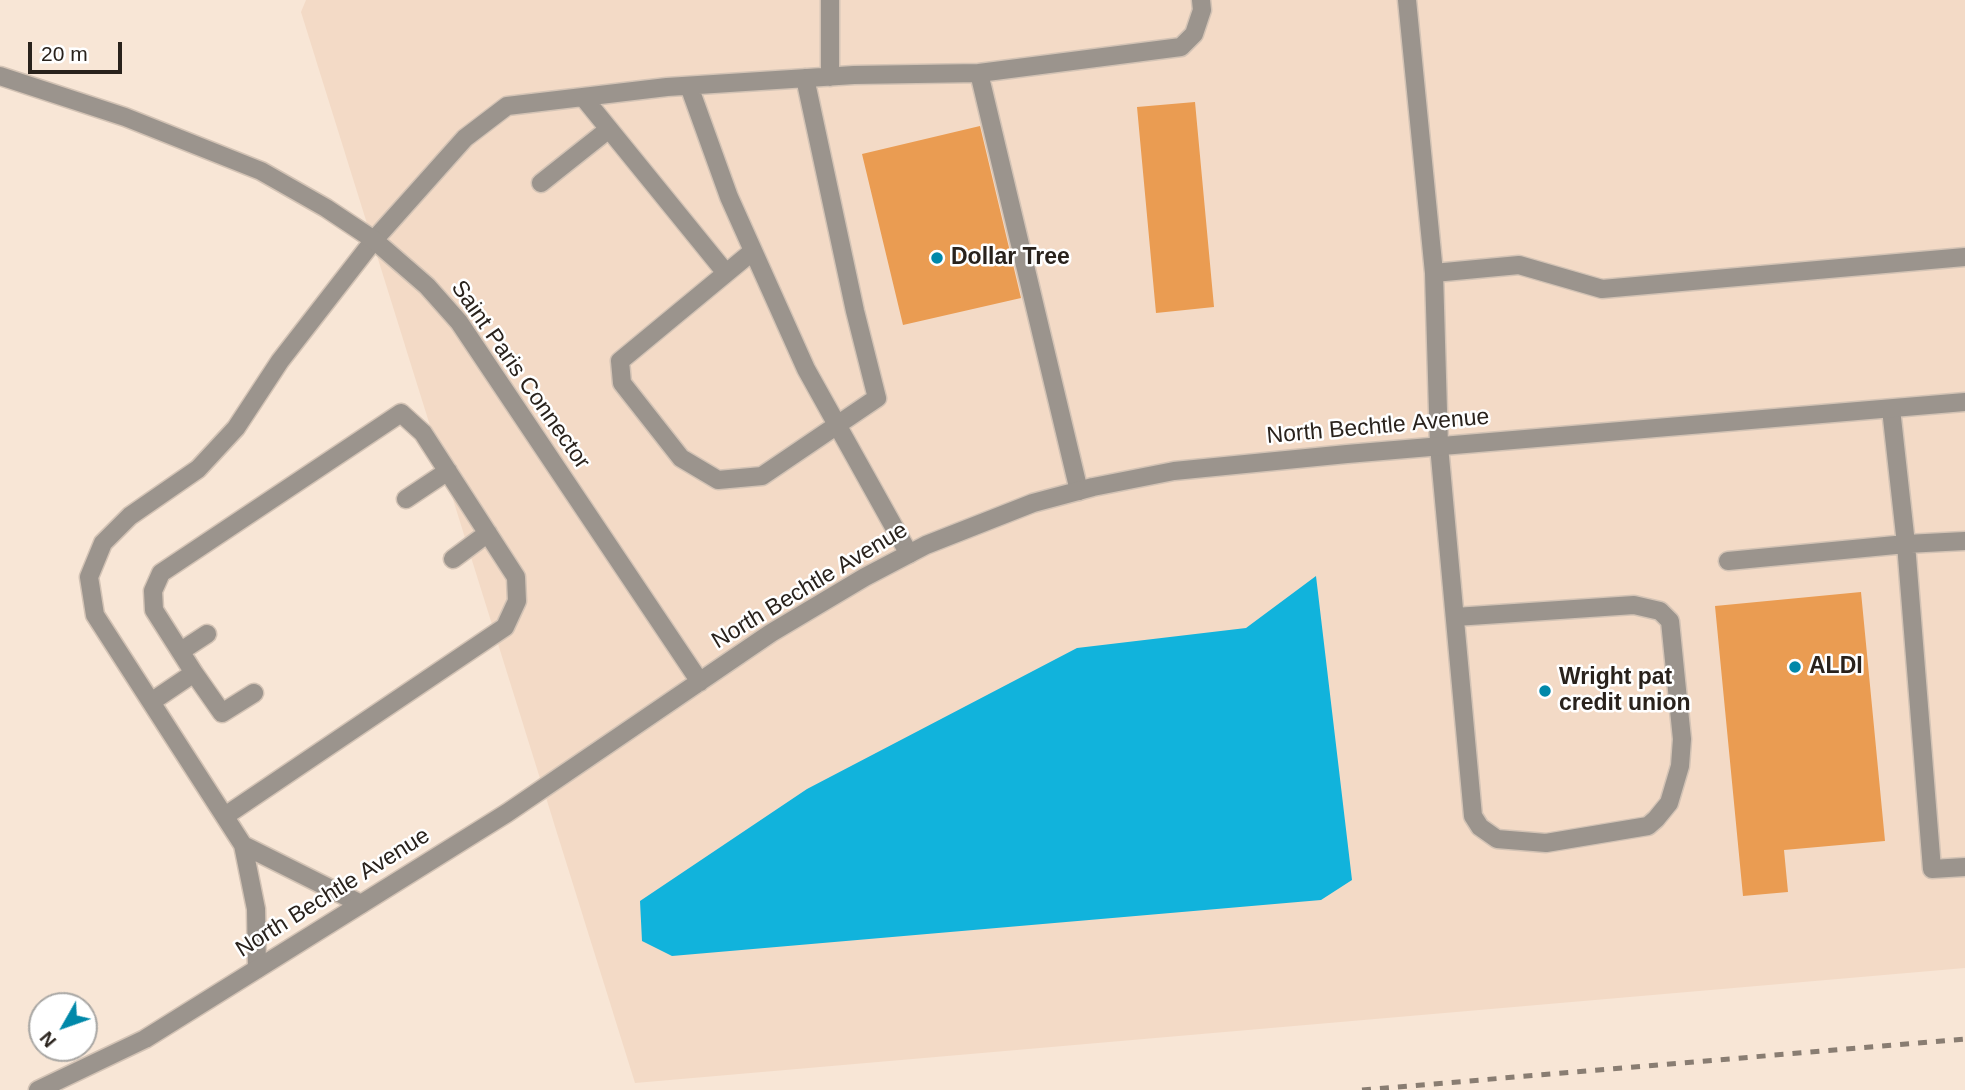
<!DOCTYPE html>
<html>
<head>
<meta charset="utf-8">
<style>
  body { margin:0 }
  #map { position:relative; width:1965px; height:1090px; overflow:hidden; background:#f8e6d6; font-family:Helvetica,sans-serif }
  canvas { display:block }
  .north { position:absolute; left:28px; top:992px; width:70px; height:70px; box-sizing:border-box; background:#fff; border:2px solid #a9a7a4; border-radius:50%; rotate:230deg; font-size:19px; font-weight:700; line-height:28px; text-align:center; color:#29221c }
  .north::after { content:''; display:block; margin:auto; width:24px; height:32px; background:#0088a9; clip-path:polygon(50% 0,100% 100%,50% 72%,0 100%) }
  .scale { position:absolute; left:28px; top:42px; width:94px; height:32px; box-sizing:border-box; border:4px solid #29221c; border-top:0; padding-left:9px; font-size:21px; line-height:24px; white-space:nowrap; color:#29221c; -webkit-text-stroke:5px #fff; paint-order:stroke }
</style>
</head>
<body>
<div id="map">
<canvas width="1965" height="1090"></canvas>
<div class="north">N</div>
<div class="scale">20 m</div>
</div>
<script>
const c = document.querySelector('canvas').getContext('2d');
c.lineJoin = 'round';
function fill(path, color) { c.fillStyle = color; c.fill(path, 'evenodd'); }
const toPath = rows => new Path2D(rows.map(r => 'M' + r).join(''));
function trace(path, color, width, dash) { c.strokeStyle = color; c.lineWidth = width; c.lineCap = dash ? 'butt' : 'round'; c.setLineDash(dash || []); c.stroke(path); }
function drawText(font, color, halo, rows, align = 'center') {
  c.font = font + ' Helvetica,sans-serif'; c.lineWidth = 5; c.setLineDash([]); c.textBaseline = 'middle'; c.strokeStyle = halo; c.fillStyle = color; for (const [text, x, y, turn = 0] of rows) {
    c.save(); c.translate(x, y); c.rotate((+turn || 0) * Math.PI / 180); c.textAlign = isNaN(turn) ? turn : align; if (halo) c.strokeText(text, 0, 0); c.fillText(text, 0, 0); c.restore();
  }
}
fill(toPath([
  [306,0,1965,0,1965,968,635,1083,301,12]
]), '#f3dac6');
fill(toPath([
  [1316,576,1352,880,1321,900,672,956,642,941,640,901,807,789,1077,648,1246,628]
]), '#11b3dc');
fill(toPath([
  [1195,102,1214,307,1156,313,1137,107],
  [980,126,1021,298,903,325,862,154],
  [1861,592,1885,841,1784,850,1788,892,1743,896,1715,606]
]), '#ea9c52');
const service = toPath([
  [830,0,830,77],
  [1407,0,1434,273,1439,446,1473,816,1480,827,1497,839,1546,843,1648,826,1656,819,1669,803,1680,766,1682,739,1670,621,1660,611,1634,605,1455,617],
  [979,73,1181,47,1194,34,1202,10,1201,0],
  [689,86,729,197,806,369,909,554],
  [583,97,726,273],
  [541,183,609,129],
  [753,251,620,361,622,383,681,458,718,480,762,476,877,398,855,311,805,78],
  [1434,273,1519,265,1602,289,1965,257],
  [1891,409,1906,544,1965,541],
  [406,499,448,471],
  [453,559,488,533],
  [1728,561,1906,544,1932,869,1965,867],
  [181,651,207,634],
  [194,673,222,713,254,693],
  [151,702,194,673,154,610,153,591,161,573,401,413,423,433,516,577,517,601,505,627,225,816],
  [243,845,361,904],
  [257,969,256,909,243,845,95,615,89,577,103,543,130,516,198,469,236,428,280,361,374,240,465,138,507,106,667,87,854,75,979,73,1079,491]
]);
const tertiary = toPath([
  [0,76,125,117,261,171,326,208,374,240,427,286,459,322,700,682],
  [38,1090,145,1039,507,813,771,633,865,577,926,545,1033,503,1093,487,1174,471,1347,454,1965,402]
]);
trace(service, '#d3c3b5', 21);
trace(tertiary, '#d3c3b5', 21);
trace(service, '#9b948d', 18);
trace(tertiary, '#9b948d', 18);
trace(toPath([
  [1362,1090,1965,1039]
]), '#897d72', 5, [9, 9]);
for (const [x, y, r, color] of [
  [937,258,7,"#0088a9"],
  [1795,667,7,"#0088a9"],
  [1545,691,7,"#0088a9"]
]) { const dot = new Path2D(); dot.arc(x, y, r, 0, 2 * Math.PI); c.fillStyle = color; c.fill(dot); trace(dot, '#fff', 2.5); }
drawText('bold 23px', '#29221c', '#fff', [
  ["Dollar Tree",951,258],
  ["ALDI",1809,667],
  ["Wright pat",1559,678],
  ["credit union",1559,704]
], 'left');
drawText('23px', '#29221c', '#fff', [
  ["Saint Paris Connector",520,375,55],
  ["North Bechtle Avenue",1378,427,-5],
  ["North Bechtle Avenue",810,586,-31],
  ["North Bechtle Avenue",333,893,-32]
]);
</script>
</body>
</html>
